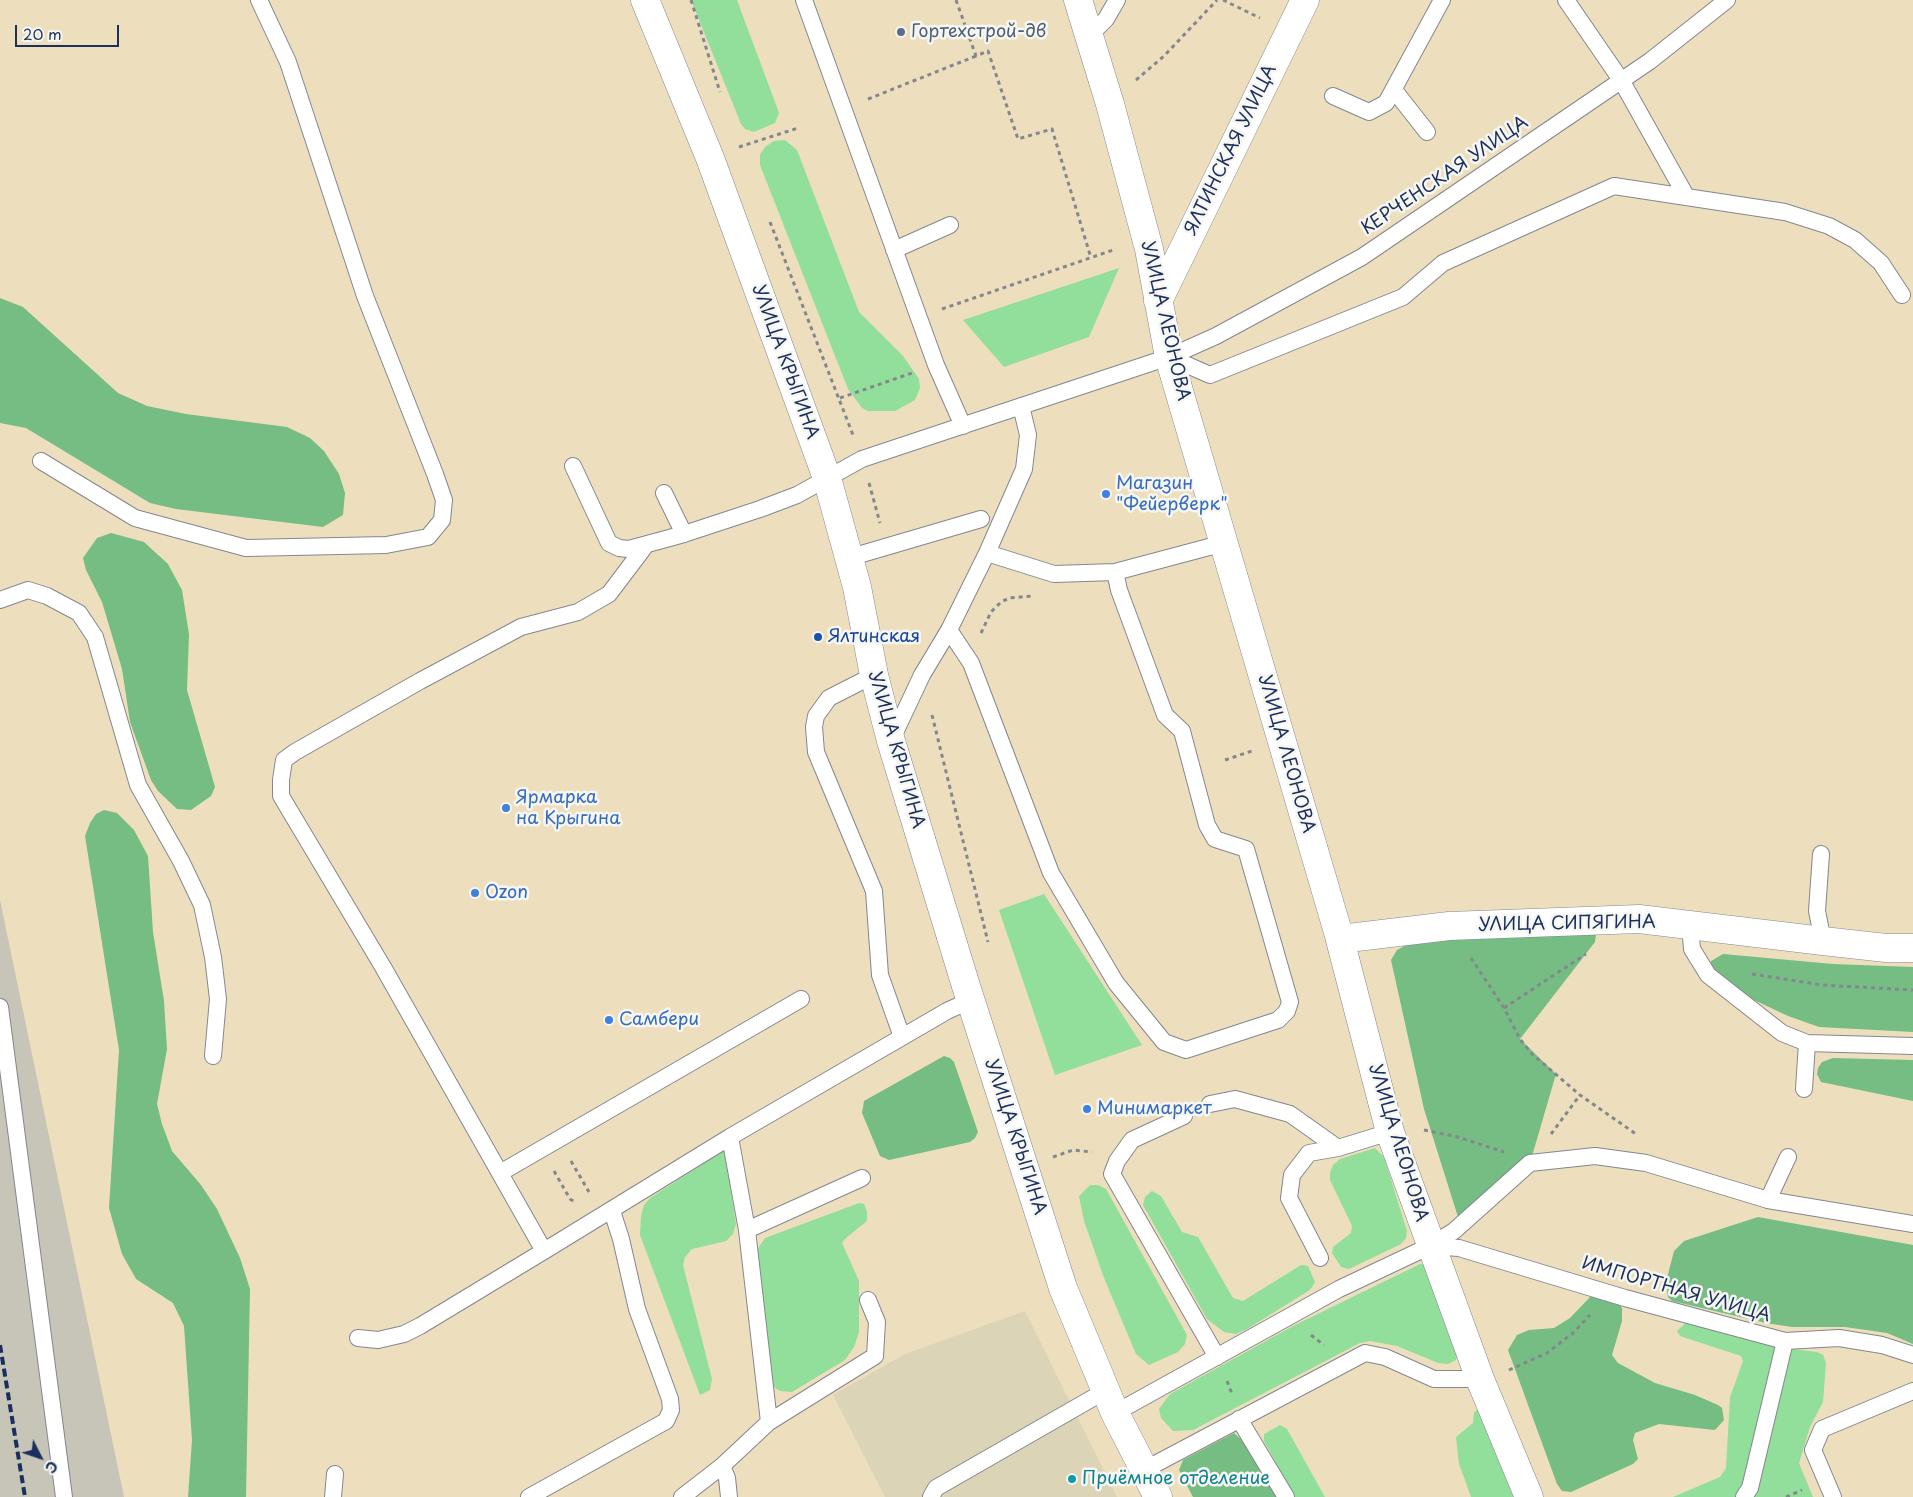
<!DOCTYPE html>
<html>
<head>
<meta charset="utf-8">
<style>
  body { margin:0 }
  #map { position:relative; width:1913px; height:1497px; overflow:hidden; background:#eddfbd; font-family:"Playpen Sans",sans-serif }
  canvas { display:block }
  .north { position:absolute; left:15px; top:1432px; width:50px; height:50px; -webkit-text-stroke:4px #f6f6f2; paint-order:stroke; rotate:131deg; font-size:14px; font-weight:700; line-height:20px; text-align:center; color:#1b2f5e }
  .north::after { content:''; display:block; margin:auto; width:18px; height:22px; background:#1b2f5e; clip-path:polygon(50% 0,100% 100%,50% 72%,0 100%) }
  .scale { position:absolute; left:15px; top:25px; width:104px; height:22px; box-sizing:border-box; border:2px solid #1b2f5e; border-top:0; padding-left:6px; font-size:15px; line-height:18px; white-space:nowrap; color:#1b2f5e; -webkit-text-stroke:4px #f6f6f2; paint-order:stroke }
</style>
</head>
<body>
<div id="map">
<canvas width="1913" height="1497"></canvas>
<div class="north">С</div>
<div class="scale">20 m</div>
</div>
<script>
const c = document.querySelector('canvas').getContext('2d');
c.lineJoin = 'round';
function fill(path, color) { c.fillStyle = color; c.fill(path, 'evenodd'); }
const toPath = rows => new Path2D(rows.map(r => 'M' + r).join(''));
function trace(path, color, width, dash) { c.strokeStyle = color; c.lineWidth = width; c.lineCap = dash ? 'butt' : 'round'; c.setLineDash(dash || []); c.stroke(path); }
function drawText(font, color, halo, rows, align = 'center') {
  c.font = font + ' "Playpen Sans",sans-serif'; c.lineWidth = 5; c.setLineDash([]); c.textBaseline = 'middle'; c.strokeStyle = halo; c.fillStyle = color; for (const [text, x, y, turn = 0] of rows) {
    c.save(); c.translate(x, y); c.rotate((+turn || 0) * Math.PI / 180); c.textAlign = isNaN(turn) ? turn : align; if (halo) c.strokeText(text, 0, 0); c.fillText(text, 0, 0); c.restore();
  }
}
fill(toPath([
  [1025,1311,1117,1497,885,1497,833,1395,905,1354]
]), '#dcd4b6');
fill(toPath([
  [0,900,124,1497,0,1497]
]), '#c6c5b8');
fill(toPath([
  [691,0,737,0,779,113,775,123,754,132,745,129,741,124],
  [785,140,797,150,859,312,903,356,919,379,920,388,915,400,895,411,868,411,862,408,848,389,760,165,760,155,765,147,774,141],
  [1119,268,1089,337,1004,367,963,320],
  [1044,894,1142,1045,1055,1075,999,910],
  [1375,1148,1384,1157,1407,1231,1406,1238,1401,1244,1349,1269,1341,1267,1332,1253,1333,1247,1351,1233,1352,1226,1330,1180,1330,1173,1333,1165,1340,1159],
  [723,1151,725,1153,736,1224,733,1234,726,1241,692,1249,685,1257,683,1265,712,1379,710,1390,700,1395,640,1235,641,1216,644,1205,650,1198],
  [1090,1185,1098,1185,1106,1189,1187,1335,1185,1344,1178,1352,1149,1365,1136,1354,1104,1278,1084,1221,1079,1196],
  [1152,1191,1161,1196,1182,1232,1198,1237,1233,1298,1243,1301,1301,1265,1308,1266,1315,1282,1310,1290,1247,1329,1236,1334,1224,1332,1207,1319,1143,1205,1145,1197],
  [859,1203,864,1204,867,1212,867,1221,846,1238,842,1243,859,1281,859,1332,854,1347,845,1360,792,1392,780,1391,774,1387,770,1377,757,1250,765,1238],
  [1420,1264,1425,1264,1459,1351,1456,1360,1448,1364,1438,1363,1397,1346,1370,1341,1360,1343,1193,1430,1173,1431,1161,1418,1159,1409,1170,1394,1293,1326],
  [1688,1321,1785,1341,1744,1497,1673,1497,1720,1477,1726,1468,1730,1397,1743,1361,1741,1356,1680,1336,1677,1331],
  [1793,1349,1817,1352,1823,1355,1826,1363,1823,1402,1810,1427,1799,1463,1813,1497,1751,1497,1790,1351],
  [1479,1409,1517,1497,1471,1497,1459,1464,1456,1437,1473,1423,1474,1412],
  [1280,1425,1287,1429,1325,1497,1295,1497,1264,1441,1264,1434]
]), '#92de9b');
fill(toPath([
  [0,298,23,307,118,393,147,406,186,414,287,427,310,438,324,451,339,474,345,493,343,515,323,527,176,509,150,503,26,428,0,423],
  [111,533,144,542,168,564,182,590,189,634,187,690,215,787,211,796,191,810,177,809,158,791,151,780,130,722,122,669,102,602,86,570,83,558,97,538],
  [104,810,117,813,134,830,148,856,153,932,164,1001,167,1049,157,1104,162,1124,172,1151,201,1185,217,1209,240,1258,250,1289,246,1497,188,1497,192,1440,184,1326,173,1303,136,1279,122,1254,109,1208,119,1050,85,836,90,823,96,814],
  [1596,934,1595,942,1520,1039,1556,1074,1530,1163,1458,1217,1424,1109,1391,960,1397,950,1408,944,1458,936],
  [1723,954,1833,964,1913,967,1913,1032,1819,1027,1788,1016,1752,999,1711,968,1711,961],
  [944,1056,950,1058,954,1062,978,1132,975,1138,970,1142,889,1160,880,1156,862,1113,864,1101],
  [1833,1058,1913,1060,1913,1101,1821,1082,1817,1074,1818,1068,1822,1062],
  [1758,1217,1913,1245,1913,1344,1887,1333,1845,1327,1792,1327,1766,1323,1672,1301,1668,1297,1666,1282,1674,1251,1684,1241],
  [1592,1295,1617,1299,1622,1308,1622,1321,1612,1355,1618,1363,1655,1383,1695,1395,1718,1405,1722,1408,1724,1420,1715,1430,1659,1424,1635,1433,1633,1440,1638,1459,1633,1464,1571,1492,1562,1491,1557,1484,1508,1350,1517,1335,1529,1330,1554,1328,1570,1318],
  [1234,1433,1244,1442,1277,1497,1193,1497,1179,1470,1183,1460]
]), '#75bd83');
const lane = toPath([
  [804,0,936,365,963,426],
  [1566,0,1621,80,1686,196],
  [1090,35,1106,19,1117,0],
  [1394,90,1427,132],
  [1333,96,1369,112,1386,103,1442,0],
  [894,250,950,225],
  [1169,357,1210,375,1403,297,1443,263,1614,186,1785,212,1829,226,1855,240,1881,263,1902,295],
  [41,461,135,518,246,548,386,545,428,537,442,520,444,500,435,474,365,296,288,62,259,0],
  [573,466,609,543,619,548,629,549,684,534,760,509,797,495,862,459,1169,357,1216,336,1362,257,1650,61,1727,0],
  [664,493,684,534],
  [646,545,609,594,578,612,521,627,420,681,295,752,284,760,281,780,281,796,383,967,544,1251,730,1137,947,1011,971,1000],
  [987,553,1054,574,1115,572,1224,543],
  [848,558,981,519],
  [0,600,28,590,47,596,79,613,95,637,138,785,181,861,202,905,213,957,218,999,213,1056],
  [949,630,971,663,1051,873,1116,983,1164,1042,1186,1050,1278,1020,1287,1011,1290,1002,1246,849,1215,839,1207,825,1182,731,1165,715,1119,590,1115,572],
  [874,675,829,698,816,716,814,727,816,752,874,891,880,975,902,1037],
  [891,741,922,675,949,630,987,553,1024,469,1028,435,1021,406],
  [1821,854,1817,911,1823,941],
  [1690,925,1692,949,1708,975,1782,1033,1807,1043,1913,1046],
  [0,1007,64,1497],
  [1804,1089,1807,1043],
  [1210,1104,1235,1099,1290,1114,1338,1148],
  [1184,1116,1132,1140,1117,1161,1112,1174,1217,1357],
  [500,1173,801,999],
  [1768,1200,1788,1157],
  [747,1230,862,1178],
  [1430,1246,1459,1248,1625,1298,1785,1341,1839,1338,1882,1345,1913,1355],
  [1320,1258,1289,1198,1292,1175,1309,1153,1338,1148,1390,1132],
  [358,1338,378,1340,404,1334,420,1326,544,1251],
  [1115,1413,1339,1289,1430,1246,1454,1231,1530,1163,1595,1156,1646,1163,1768,1200,1913,1224],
  [1239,1419,1286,1497],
  [769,1422,875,1356,877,1322,868,1300],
  [722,1466,727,1478,729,1497],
  [1144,1470,1365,1353,1385,1357,1434,1379,1480,1379],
  [333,1497,335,1474],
  [529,1497,666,1421,671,1410,670,1399,637,1309,621,1239,612,1211],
  [682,1497,722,1466,769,1422,747,1230,730,1137],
  [931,1497,936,1488,1105,1391],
  [1744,1497,1750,1488,1785,1341],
  [1833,1497,1813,1450,1822,1429,1913,1391]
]);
const street = toPath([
  [1078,0,1110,104,1149,249,1169,357,1338,932,1390,1132,1480,1379,1529,1497],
  [1158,301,1305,0],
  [1340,939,1449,926,1639,919,1823,941,1886,948,1913,948]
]);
const secondary = toPath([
  [645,0,710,158,827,478,857,587,874,675,891,741,966,986,1063,1288,1115,1413,1158,1497]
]);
trace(lane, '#84878e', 18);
trace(street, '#84878e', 29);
trace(secondary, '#84878e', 29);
trace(toPath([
  [691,0,720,92],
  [956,0,976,56,988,51,1018,139,1052,129,1091,258],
  [1223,0,1260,18],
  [1136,80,1164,56,1217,0],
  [868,99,976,56],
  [739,147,798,128],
  [770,222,853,435],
  [942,309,1116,249],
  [840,398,912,373],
  [869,483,880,523],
  [981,633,991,612,1001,602,1009,598,1032,596],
  [932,715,988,942],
  [1225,760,1252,751],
  [1471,958,1504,1008,1520,1039,1532,1054,1580,1095,1636,1134],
  [1752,974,1822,985,1913,990],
  [1504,1008,1586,954],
  [1424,1130,1458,1137,1504,1152],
  [1551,1134,1580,1095],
  [1053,1157,1073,1150,1092,1152],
  [571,1161,589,1192],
  [554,1171,570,1199,575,1202],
  [1311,1335,1324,1345],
  [1509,1370,1547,1353,1573,1333,1590,1315],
  [1227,1381,1232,1394],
  [1786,1497,1802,1490]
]), '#84878e', 3, [4, 4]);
trace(lane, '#fff', 16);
trace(street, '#fff', 28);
trace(secondary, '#fff', 28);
trace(toPath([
  [0,1345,25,1497]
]), '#1b2f5e', 4, [8, 4]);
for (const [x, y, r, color] of [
  [901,32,5,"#5c6f8a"],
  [1106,494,5,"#3f7fe0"],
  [818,637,5,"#1a4fb4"],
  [506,808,5,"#3f7fe0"],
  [475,893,5,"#3f7fe0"],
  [609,1020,5,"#3f7fe0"],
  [1087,1109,5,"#3f7fe0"],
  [1072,1479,5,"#0f9aa8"]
]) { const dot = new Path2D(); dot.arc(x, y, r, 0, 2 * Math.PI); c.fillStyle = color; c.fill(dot); trace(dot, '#f6f6f2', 2); }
drawText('18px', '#4e5e75', '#f6f6f2', [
  ["Гортехстрой-дв",911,32]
], 'left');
drawText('18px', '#1b2f5e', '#f6f6f2', [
  ["ЯЛТИНСКАЯ УЛИЦА",1231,150,-64],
  ["КЕРЧЕНСКАЯ УЛИЦА",1445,176,-34],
  ["УЛИЦА ЛЕОНОВА",1165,321,77],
  ["УЛИЦА КРЫГИНА",785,362,70],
  ["УЛИЦА КРЫГИНА",896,750,74],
  ["УЛИЦА ЛЕОНОВА",1286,754,74],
  ["УЛИЦА СИПЯГИНА",1567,924,-1],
  ["УЛИЦА КРЫГИНА",1015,1137,72],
  ["УЛИЦА ЛЕОНОВА",1398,1143,73],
  ["ИМПОРТНАЯ УЛИЦА",1676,1290,16]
]);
drawText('18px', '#366cbe', '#f6f6f2', [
  ["Магазин",1116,484],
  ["\"Фейерверк\"",1116,505],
  ["Ярмарка",516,798],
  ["на Крыгина",516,819],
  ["Ozon",485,893],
  ["Самбери",619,1020],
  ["Минимаркет",1097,1109]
], 'left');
drawText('18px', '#164399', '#f6f6f2', [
  ["Ялтинская",828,637]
], 'left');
drawText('18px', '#0d838f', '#f6f6f2', [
  ["Приёмное отделение",1082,1479]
], 'left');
</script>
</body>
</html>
